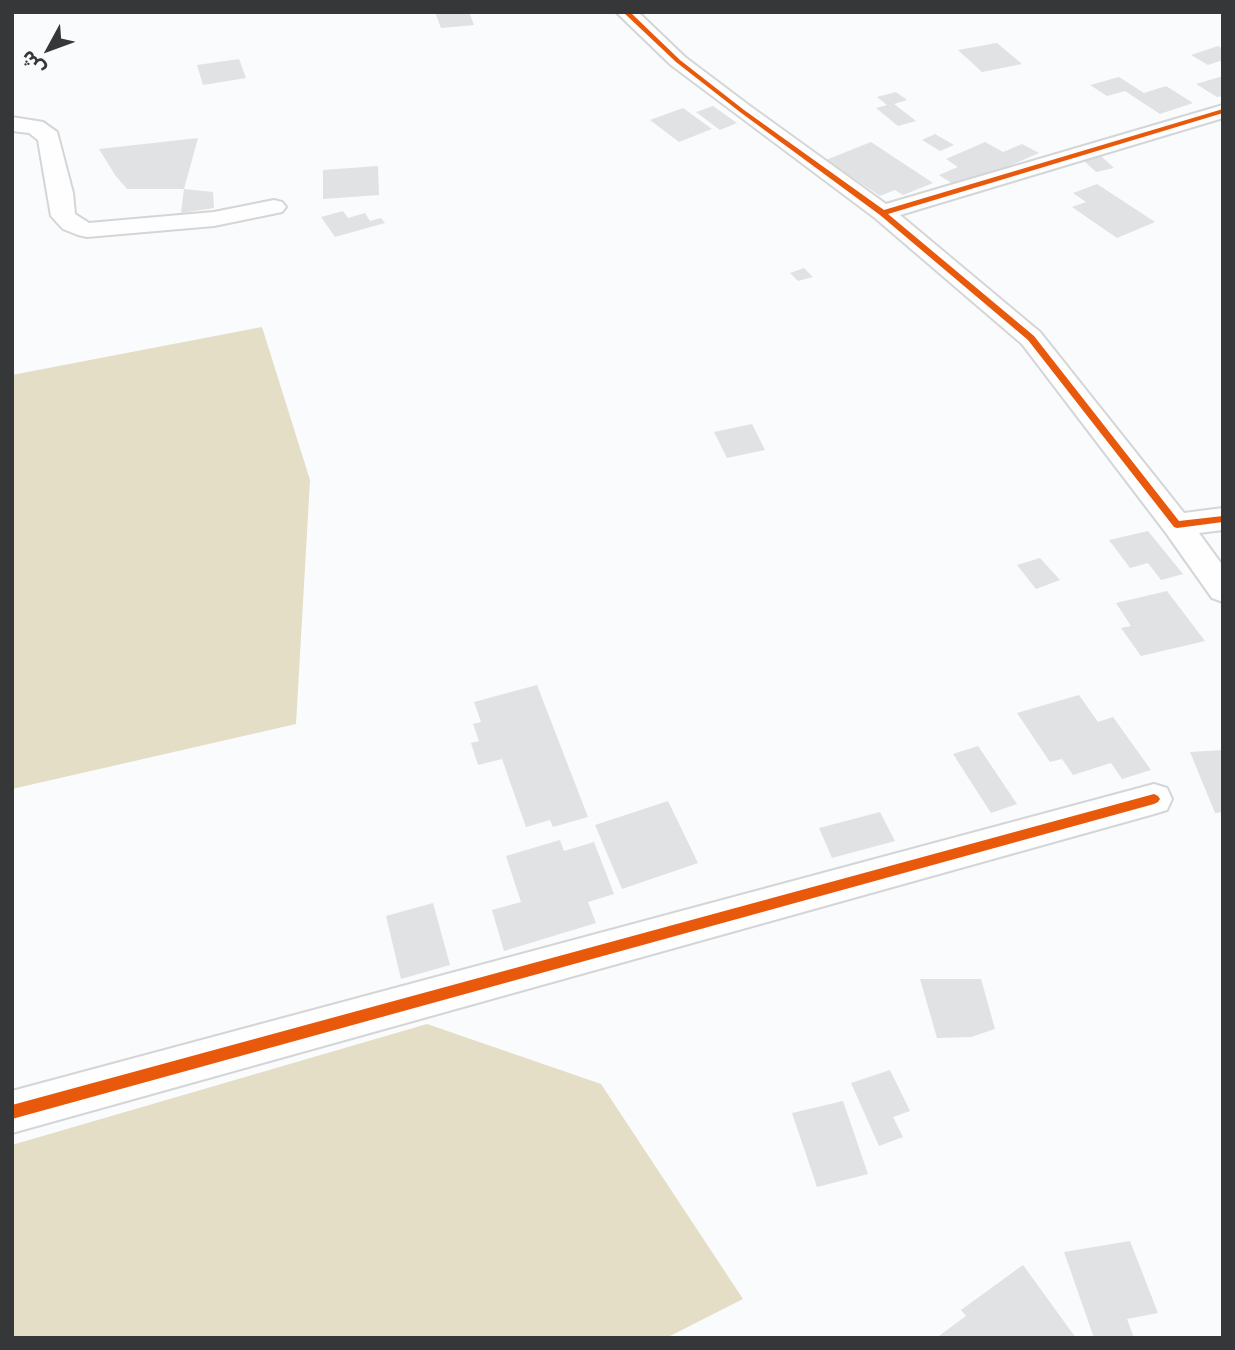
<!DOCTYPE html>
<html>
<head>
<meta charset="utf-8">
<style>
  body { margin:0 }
  #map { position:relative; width:1235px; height:1350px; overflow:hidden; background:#f9fbfd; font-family:"Roboto Condensed","Noto Sans Arabic",sans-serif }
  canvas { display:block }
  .frame { position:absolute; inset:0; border:14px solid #363739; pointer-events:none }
  .north { position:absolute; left:14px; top:14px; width:70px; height:70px; -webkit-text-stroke:5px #f8fafe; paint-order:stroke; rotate:229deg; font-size:19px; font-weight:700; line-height:28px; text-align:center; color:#363739 }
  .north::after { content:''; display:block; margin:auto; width:24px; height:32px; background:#363739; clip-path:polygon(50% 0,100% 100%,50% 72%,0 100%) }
</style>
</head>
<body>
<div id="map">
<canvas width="1235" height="1350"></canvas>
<div class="frame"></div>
<div class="north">ش</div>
</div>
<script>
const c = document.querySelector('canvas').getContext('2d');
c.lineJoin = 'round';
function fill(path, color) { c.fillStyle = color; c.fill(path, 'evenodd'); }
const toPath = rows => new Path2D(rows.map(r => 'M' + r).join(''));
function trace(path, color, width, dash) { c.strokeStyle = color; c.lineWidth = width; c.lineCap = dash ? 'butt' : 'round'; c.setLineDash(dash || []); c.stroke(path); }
fill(toPath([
  [262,327,310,480,296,724,12,789,12,375],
  [427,1024,601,1084,743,1299,666,1338,12,1338,12,1145]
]), '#e3dec5');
fill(toPath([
  [435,12,469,12,474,25,441,28],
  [997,43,1022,64,982,72,958,50],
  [1218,46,1223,49,1223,60,1208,65,1191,55],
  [239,59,246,78,203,85,197,65],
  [1223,76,1223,96,1217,97,1196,84],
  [1119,77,1144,93,1166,86,1193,103,1160,114,1125,91,1107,96,1090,85],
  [896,92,907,100,894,104,916,121,898,126,876,108,887,105,877,97],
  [713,106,737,123,720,130,696,112],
  [683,108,712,129,679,142,650,120],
  [935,134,954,145,940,151,922,140],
  [198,138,184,189,127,189,115,175,99,149],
  [871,142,933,183,903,195,895,190,880,196,826,160],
  [985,142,1003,152,1022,144,1039,153,959,188,939,175,958,167,946,159],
  [1101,156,1114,168,1096,172,1083,160],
  [378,166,379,195,323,199,323,170],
  [1097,184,1155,222,1117,238,1072,207,1086,202,1073,193],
  [184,189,213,192,214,208,181,213],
  [343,211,348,218,365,213,370,221,381,218,385,223,335,237,321,217],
  [804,268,813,277,798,281,790,273],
  [752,424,765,450,727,458,714,432],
  [1148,531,1183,574,1161,580,1148,563,1130,568,1109,540],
  [1040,558,1060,580,1036,589,1017,565],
  [1167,591,1205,641,1141,656,1121,628,1131,626,1116,603],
  [537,685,588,817,553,827,550,820,526,827,502,759,478,765,471,743,479,741,473,724,481,722,474,702],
  [1079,695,1098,722,1113,717,1151,770,1122,779,1111,763,1073,775,1062,759,1050,762,1017,713],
  [978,746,1017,804,991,813,953,754],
  [1223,750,1223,812,1215,813,1190,752],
  [668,801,698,863,622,889,595,825],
  [880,812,895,841,832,858,819,828],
  [560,840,564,851,594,842,614,894,588,902,596,923,504,951,492,910,521,902,506,856],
  [433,903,450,965,401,979,386,916],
  [920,979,981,979,995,1029,971,1037,937,1038],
  [890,1070,910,1111,893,1117,903,1137,879,1146,851,1083],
  [843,1101,868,1174,817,1187,792,1113],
  [1130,1241,1158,1313,1127,1319,1134,1338,1094,1338,1064,1252],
  [1023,1265,1076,1338,936,1338,966,1316,961,1310]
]), '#e0e2e4');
const minor = toPath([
  [616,12,638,12,685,57,750,106,886,204,1223,105,1223,118,900,215,1040,332,1184,513,1223,508,1223,530,1199,533,1223,566,1223,602,1212,598,1166,533,1022,344,875,218,671,65,616,12],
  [12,117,43,122,57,132,73,193,75,214,89,223,214,212,274,200,282,202,286,207,282,212,214,226,87,237,78,235,63,229,51,216,38,140,29,133,12,131,12,117],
  [1154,784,1167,788,1172,799,1167,810,1154,814,12,1133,12,1091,1154,784]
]);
trace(minor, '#d3d5d7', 4);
fill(minor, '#fefeff');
fill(toPath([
  [623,12,630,12,680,60,744,110,884,210,1223,109,1223,113,888,214,1034,336,1179,521,1223,516,1223,522,1177,528,1174,527,1028,340,880,215,740,112,676,62,623,12],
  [1154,794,1158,796,1160,799,1158,802,1154,804,12,1119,12,1105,1154,794]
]), '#e8590c');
</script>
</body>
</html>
